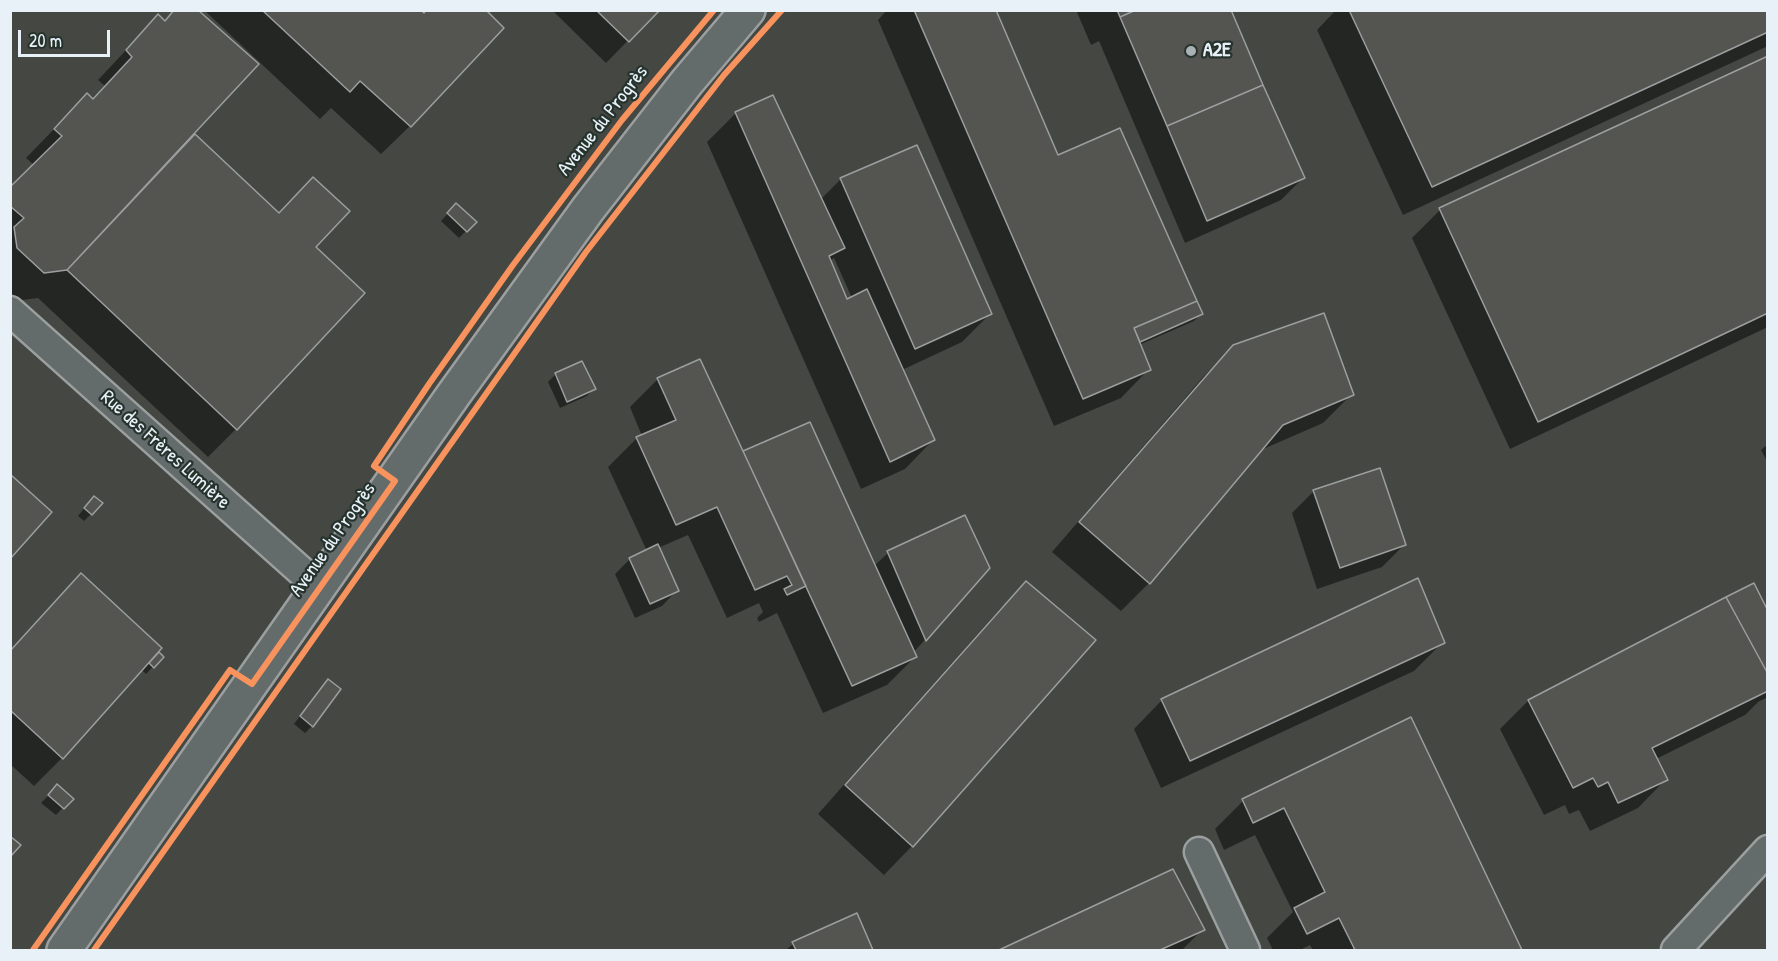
<!DOCTYPE html>
<html>
<head>
<meta charset="utf-8">
<style>
  body { margin:0 }
  #map { position:relative; width:1778px; height:961px; overflow:hidden; background:#373b38; font-family:"Patrick Hand",sans-serif }
  canvas { display:block }
  .frame { position:absolute; inset:0; border:12px solid #e8f1f8; pointer-events:none }
  .scale { position:absolute; left:18px; top:30px; width:92px; height:27px; box-sizing:border-box; border:3px solid #e8f1f8; border-top:0; padding-left:8px; font-size:18px; line-height:21px; white-space:nowrap; color:#e8f1f8; -webkit-text-stroke:4px #26332d; paint-order:stroke }
</style>
</head>
<body>
<div id="map">
<canvas width="1778" height="961"></canvas>
<div class="frame"></div>
<div class="scale">20 m</div>
</div>
<script>
const c = document.querySelector('canvas').getContext('2d');
c.lineJoin = 'round';
function fill(path, color) { c.fillStyle = color; c.fill(path, 'evenodd'); }
const toPath = rows => new Path2D(rows.map(r => 'M' + r).join(''));
function trace(path, color, width, dash) { c.strokeStyle = color; c.lineWidth = width; c.lineCap = dash ? 'butt' : 'round'; c.setLineDash(dash || []); c.stroke(path); }
function drawText(font, color, halo, rows, align = 'center') {
  c.font = font + ' "Patrick Hand",sans-serif'; c.lineWidth = 4.5; c.setLineDash([]); c.textBaseline = 'middle'; c.strokeStyle = halo; c.fillStyle = color; for (const [text, x, y, turn = 0] of rows) {
    c.save(); c.translate(x, y); c.rotate((+turn || 0) * Math.PI / 180); c.textAlign = isNaN(turn) ? turn : align; if (halo) c.strokeText(text, 0, 0); c.fillText(text, 0, 0); c.restore();
  }
}
fill(toPath([
  [11,11,1767,11,1767,950,11,950]
]), '#454842');
fill(toPath([
  [175,10,192,133,314,247,236,429,208,457,38,298,15,301,10,297,10,189,34,165,26,158,87,95,92,100,105,86,98,80,158,16,164,21],
  [204,10,419,10,422,13,425,10,483,10,410,126,381,154,331,108,320,119],
  [556,10,658,10,606,63,554,12],
  [887,10,994,10,1057,156,1201,314,1194,321,1139,345,1149,369,1121,398,1054,426,878,20],
  [1162,317,1127,332,1126,329],
  [1076,10,1230,10,1303,178,1281,200,1185,243,1099,41,1091,45],
  [1336,10,1768,10,1768,46,1403,215,1317,30],
  [1768,57,1768,327,1510,449,1412,238,1440,210],
  [736,113,821,199,840,180,916,147,990,314,962,342,902,370,933,440,905,469,861,489,707,142],
  [834,258,852,298,847,301,830,261],
  [456,205,475,222,459,238,441,221],
  [1234,347,1352,394,1323,423,1261,450,1149,583,1121,611,1052,552,1204,376],
  [556,374,594,388,587,396,560,408,548,382],
  [658,379,742,453,809,424,874,566,888,553,964,517,988,568,914,652,916,656,887,685,823,713,777,613,759,622,757,618,763,612,759,603,727,618,688,535,658,548,677,590,662,606,635,618,615,574,630,559,647,551,608,467,636,439,642,436,630,407],
  [1768,444,1768,463,1761,450],
  [1314,491,1404,545,1382,567,1317,589,1292,513],
  [87,505,91,514,84,521,78,516],
  [81,575,162,657,146,674,141,669,62,758,34,786,10,764,10,650],
  [1026,583,912,846,884,875,818,814,998,611],
  [1753,585,1768,614,1768,697,1758,702,1745,715,1656,759,1666,779,1638,808,1590,831,1579,810,1569,814,1565,805,1544,815,1500,729,1528,701],
  [1443,642,1414,671,1161,788,1134,729,1162,700],
  [328,681,312,726,305,733,294,724],
  [1411,719,1520,950,1313,950,1310,945,1300,950,1273,950,1267,938,1293,912,1255,835,1224,850,1215,829,1243,801],
  [57,787,71,799,56,815,41,803],
  [1172,871,1203,929,1182,950,1003,950],
  [856,915,871,950,786,950,793,944]
]), '#0007');
const building = toPath([
  [174,10,198,10,259,64,67,270,44,273,17,248,14,227,24,218,10,206,10,187,62,136,54,129,87,93,93,99,132,57,126,50,158,14,165,21,174,10],
  [262,10,421,10,424,13,426,10,486,10,504,28,411,127,360,81,350,92,262,10],
  [596,10,660,10,629,42,596,10],
  [914,10,996,10,1058,155,1120,128,1197,301,1134,328,1151,370,1083,399,914,10],
  [1117,10,1136,10,1120,17,1117,10],
  [1136,10,1231,10,1263,85,1167,126,1120,17,1136,10],
  [1349,10,1768,10,1768,32,1432,187,1349,10],
  [1768,56,1768,313,1538,422,1439,208,1768,56],
  [1263,85,1305,178,1207,221,1167,126,1263,85],
  [773,95,845,248,829,256,847,299,867,289,935,440,890,462,735,112,773,95],
  [195,134,279,213,313,177,350,211,316,247,365,293,237,430,67,270,195,134],
  [917,145,992,314,915,349,840,178,917,145],
  [456,203,477,222,467,232,447,213,456,203],
  [1197,301,1203,314,1140,342,1134,328,1197,301],
  [1324,313,1354,395,1283,425,1150,584,1079,522,1233,345,1324,313],
  [700,359,806,586,787,595,784,589,792,585,787,576,755,590,717,507,676,525,636,437,676,420,657,378,700,359],
  [582,361,596,389,567,402,555,373,582,361],
  [810,422,917,657,852,686,743,451,810,422],
  [1380,468,1406,545,1340,568,1313,490,1380,468],
  [10,474,52,512,10,559,10,474],
  [94,496,103,503,92,515,84,508,94,496],
  [965,515,990,568,926,641,887,551,965,515],
  [658,544,679,591,650,604,629,558,658,544],
  [81,573,162,648,63,759,10,710,10,651,81,573],
  [1418,578,1445,643,1190,761,1161,699,1418,578],
  [1026,581,1096,640,913,847,845,785,1026,581],
  [1754,583,1768,611,1768,674,1726,597,1754,583],
  [1726,597,1768,674,1768,691,1652,748,1668,780,1618,803,1608,782,1598,787,1593,778,1573,788,1528,700,1726,597],
  [159,652,164,657,154,668,149,663,159,652],
  [328,679,341,689,313,727,300,716,328,679],
  [1411,717,1522,950,1355,950,1339,918,1307,934,1294,908,1325,892,1284,808,1253,823,1242,799,1411,717],
  [57,784,74,799,64,809,48,795,57,784],
  [10,836,21,845,10,857,10,836],
  [1173,869,1205,930,1160,950,999,950,1173,869],
  [857,913,873,950,796,950,792,942,857,913]
]);
fill(building, '#545451');
trace(building, '#9b9f9f', 1.5);
const street = toPath([
  [10,311,320,588],
  [1199,852,1245,950],
  [1676,950,1768,850]
]);
const secondary = toPath([
  [64,950,454,394,588,209,687,82,748,10]
]);
trace(street, '#9b9f9f', 33);
trace(secondary, '#9b9f9f', 38);
trace(street, '#646b6b', 28);
trace(secondary, '#646b6b', 33);
trace(toPath([
  [33,950,230,670,252,684,395,481,374,466,429,384,513,265,622,120,714,10],
  [94,950,586,252,724,75,782,10]
]), '#f8935d', 6);
for (const [x, y, r, color] of [
  [1191,51,6,"#aab1b5"]
]) { const dot = new Path2D(); dot.arc(x, y, r, 0, 2 * Math.PI); c.fillStyle = color; c.fill(dot); trace(dot, '#26332d', 2); }
drawText('bold 20px', '#e8f1f8', '#26332d', [
  ["A2E",1203,51]
], 'left');
drawText('20px', '#e8f1f8', '#26332d', [
  ["Avenue du Progrès",603,121,-52],
  ["Rue des Frères Lumière",165,450,42],
  ["Avenue du Progrès",333,540,-55]
]);
</script>
</body>
</html>
